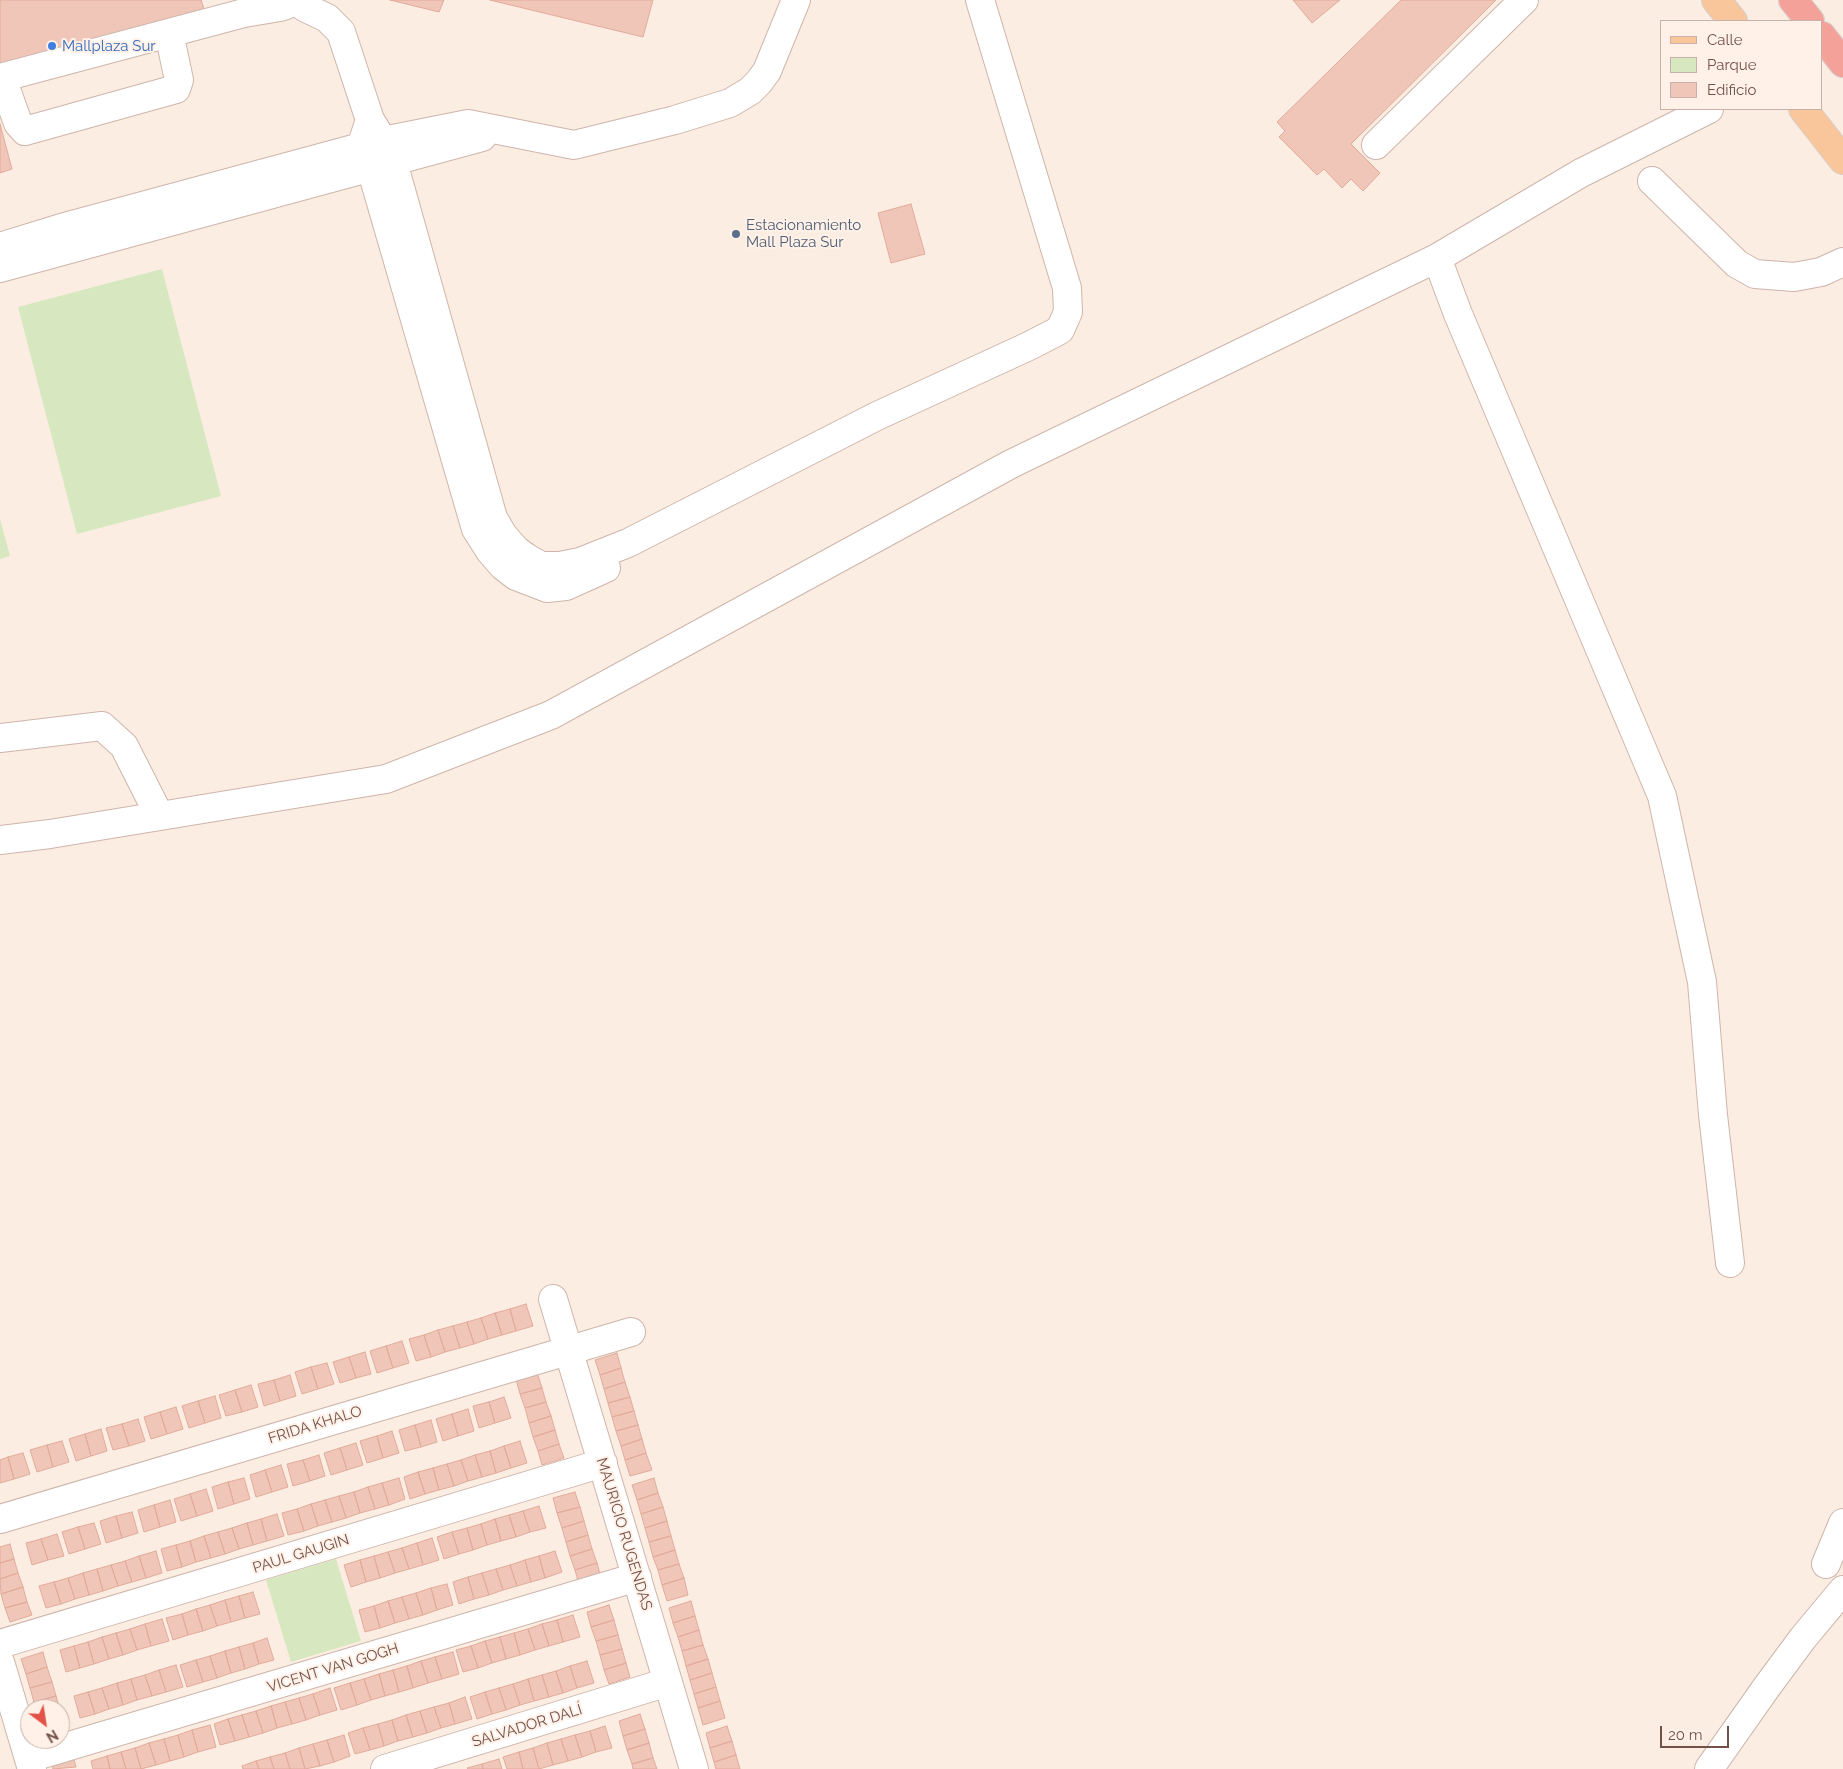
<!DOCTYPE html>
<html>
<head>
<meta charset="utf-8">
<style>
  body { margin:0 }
  #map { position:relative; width:1843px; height:1769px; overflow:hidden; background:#fbede1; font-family:Raleway,sans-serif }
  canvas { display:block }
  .legend { position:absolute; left:1660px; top:20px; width:162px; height:90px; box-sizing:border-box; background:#fff1e7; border:1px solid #c7b1a8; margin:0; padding:6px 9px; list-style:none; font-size:15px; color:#725149 }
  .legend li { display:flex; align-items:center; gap:10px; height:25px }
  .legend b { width:25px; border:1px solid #c7b1a8 }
  .north { position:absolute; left:20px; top:1699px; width:50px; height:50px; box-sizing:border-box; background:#fff1e7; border:1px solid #c7b1a8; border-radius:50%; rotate:149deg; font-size:14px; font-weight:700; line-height:20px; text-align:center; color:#725149 }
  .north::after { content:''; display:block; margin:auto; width:18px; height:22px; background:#e35248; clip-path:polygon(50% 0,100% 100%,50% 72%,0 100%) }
  .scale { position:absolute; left:1660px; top:1726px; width:69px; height:22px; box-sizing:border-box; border:2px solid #725149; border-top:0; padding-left:6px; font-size:15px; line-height:18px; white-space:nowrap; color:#725149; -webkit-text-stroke:4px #fff1e7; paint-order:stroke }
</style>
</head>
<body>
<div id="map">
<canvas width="1843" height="1769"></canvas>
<ul class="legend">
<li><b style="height:6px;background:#f9c69b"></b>Calle</li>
<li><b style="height:14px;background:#d7e8c0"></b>Parque</li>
<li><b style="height:14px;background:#f0c6b9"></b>Edificio</li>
</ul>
<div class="north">N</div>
<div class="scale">20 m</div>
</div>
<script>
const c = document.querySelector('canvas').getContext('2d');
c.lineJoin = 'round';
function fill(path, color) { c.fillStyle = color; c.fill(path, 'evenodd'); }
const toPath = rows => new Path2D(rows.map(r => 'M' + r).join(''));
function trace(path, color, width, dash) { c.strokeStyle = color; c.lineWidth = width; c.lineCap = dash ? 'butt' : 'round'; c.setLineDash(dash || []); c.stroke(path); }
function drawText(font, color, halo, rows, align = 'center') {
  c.font = font + ' Raleway,sans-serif'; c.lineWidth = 4; c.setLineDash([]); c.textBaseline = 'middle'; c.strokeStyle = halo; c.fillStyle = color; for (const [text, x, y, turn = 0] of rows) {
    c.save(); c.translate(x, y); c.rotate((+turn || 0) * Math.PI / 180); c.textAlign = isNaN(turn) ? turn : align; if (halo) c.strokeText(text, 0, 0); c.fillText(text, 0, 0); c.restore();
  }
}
fill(toPath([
  [162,269,221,496,77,534,18,307],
  [0,519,10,556,0,559],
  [336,1559,361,1641,291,1662,266,1580]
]), '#d7e8c0');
const building = toPath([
  [0,0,201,0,208,20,0,71,0,0],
  [390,0,444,0,439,12,390,0],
  [490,0,653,0,643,37,490,0],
  [1293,0,1340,0,1312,23,1293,0],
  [1401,0,1496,0,1351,144,1380,173,1363,191,1351,179,1342,188,1324,169,1317,175,1279,137,1285,131,1277,122,1401,0],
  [0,124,12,169,0,173,0,124],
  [911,204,925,254,891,263,878,213,911,204],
  [526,1304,533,1326,516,1331,510,1309,526,1304],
  [510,1309,516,1331,502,1335,495,1313,510,1309],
  [495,1313,502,1335,488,1339,481,1318,495,1313],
  [481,1318,488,1339,474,1344,467,1322,481,1318],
  [467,1322,474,1344,460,1348,453,1326,467,1322],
  [453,1326,460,1348,445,1352,438,1330,453,1326],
  [438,1330,445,1352,431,1357,424,1335,438,1330],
  [424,1335,431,1357,416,1361,409,1339,424,1335],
  [402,1341,409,1363,393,1368,386,1346,402,1341],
  [386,1346,393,1368,377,1373,370,1351,386,1346],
  [365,1352,371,1374,356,1378,349,1357,365,1352],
  [617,1353,621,1368,600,1375,595,1360,617,1353],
  [349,1357,356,1378,340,1383,333,1362,349,1357],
  [327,1363,334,1384,318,1389,311,1367,327,1363],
  [311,1367,318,1389,302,1394,295,1372,311,1367],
  [621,1368,625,1382,604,1389,600,1375,621,1368],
  [537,1372,542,1388,520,1394,516,1379,537,1372],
  [290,1375,296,1396,280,1401,274,1380,290,1375],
  [274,1380,280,1401,264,1406,258,1384,274,1380],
  [625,1382,630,1397,608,1403,604,1389,625,1382],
  [251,1385,258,1407,242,1412,235,1390,251,1385],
  [542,1388,546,1402,525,1408,520,1394,542,1388],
  [235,1390,242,1412,226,1416,219,1395,235,1390],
  [215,1396,221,1418,205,1423,198,1401,215,1396],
  [504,1397,511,1418,495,1423,489,1402,504,1397],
  [630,1397,634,1411,612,1417,608,1403,630,1397],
  [198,1401,205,1423,189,1428,182,1406,198,1401],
  [489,1402,495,1423,479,1428,473,1406,489,1402],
  [546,1402,551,1416,529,1423,525,1408,546,1402],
  [176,1407,183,1429,167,1434,160,1412,176,1407],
  [468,1409,474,1431,458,1436,452,1414,468,1409],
  [634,1411,638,1425,616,1431,612,1417,634,1411],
  [160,1412,167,1434,151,1439,144,1417,160,1412],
  [452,1414,458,1436,443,1441,436,1419,452,1414],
  [551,1416,555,1430,533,1437,529,1423,551,1416],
  [138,1419,145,1441,129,1446,122,1424,138,1419],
  [431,1420,437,1442,421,1447,415,1425,431,1420],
  [122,1424,129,1446,113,1450,106,1428,122,1424],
  [415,1425,421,1447,405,1451,399,1430,415,1425],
  [638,1425,642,1439,621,1446,616,1431,638,1425],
  [101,1429,107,1451,91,1456,85,1434,101,1429],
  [555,1430,559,1444,538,1451,533,1437,555,1430],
  [392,1431,399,1453,383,1458,377,1436,392,1431],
  [85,1434,91,1456,76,1461,69,1439,85,1434],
  [377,1436,383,1458,367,1463,360,1441,377,1436],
  [642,1439,646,1453,625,1460,621,1446,642,1439],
  [62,1441,69,1462,53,1467,47,1445,62,1441],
  [520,1441,527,1463,511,1468,504,1446,520,1441],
  [356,1443,363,1465,347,1470,340,1448,356,1443],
  [559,1444,564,1458,542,1465,538,1451,559,1444],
  [47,1445,53,1467,37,1472,30,1450,47,1445],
  [504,1446,511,1468,496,1473,490,1451,504,1446],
  [340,1448,347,1470,331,1475,324,1453,340,1448],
  [490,1451,496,1473,482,1477,475,1455,490,1451],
  [23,1453,30,1474,14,1479,8,1457,23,1453],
  [646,1453,652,1470,630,1476,625,1460,646,1453],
  [319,1455,325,1476,310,1481,303,1460,319,1455],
  [475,1455,482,1477,468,1481,461,1460,475,1455],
  [8,1457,14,1479,0,1483,0,1460,8,1457],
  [303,1460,310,1481,293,1486,287,1464,303,1460],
  [461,1460,468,1481,454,1486,447,1464,461,1460],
  [447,1464,454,1486,439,1490,433,1468,447,1464],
  [281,1465,288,1487,272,1492,265,1470,281,1465],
  [433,1468,439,1490,425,1494,418,1472,433,1468],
  [265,1470,272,1492,256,1497,250,1475,265,1470],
  [418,1472,425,1494,410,1499,404,1477,418,1472],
  [244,1478,250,1499,234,1504,228,1482,244,1478],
  [399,1478,405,1499,389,1505,382,1483,399,1478],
  [654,1478,658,1493,637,1500,632,1485,654,1478],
  [228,1482,234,1504,218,1509,212,1487,228,1482],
  [382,1483,389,1505,375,1509,368,1487,382,1483],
  [368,1487,375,1509,360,1513,354,1492,368,1487],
  [206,1489,213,1511,197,1516,190,1494,206,1489],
  [354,1492,360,1513,346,1518,339,1496,354,1492],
  [575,1492,580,1507,557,1513,553,1498,575,1492],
  [658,1493,663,1507,641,1514,637,1500,658,1493],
  [190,1494,197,1516,181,1521,174,1499,190,1494],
  [339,1496,346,1518,332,1522,325,1500,339,1496],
  [170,1500,176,1522,160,1527,154,1505,170,1500],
  [325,1500,332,1522,318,1526,311,1504,325,1500],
  [311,1504,318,1526,304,1531,297,1509,311,1504],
  [154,1505,160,1527,144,1532,138,1510,154,1505],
  [539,1506,546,1528,530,1532,523,1511,539,1506],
  [580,1507,584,1521,562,1528,557,1513,580,1507],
  [663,1507,667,1521,645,1528,641,1514,663,1507],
  [297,1509,304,1531,288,1535,282,1513,297,1509],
  [523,1511,530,1532,516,1537,509,1515,523,1511],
  [132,1512,138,1533,122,1538,116,1516,132,1512],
  [277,1514,284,1536,267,1541,261,1519,277,1514],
  [509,1515,516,1537,501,1541,495,1519,509,1515],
  [116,1516,122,1538,106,1543,100,1521,116,1516],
  [261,1519,267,1541,253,1545,247,1523,261,1519],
  [495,1519,501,1541,487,1545,481,1524,495,1519],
  [584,1521,588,1535,566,1542,562,1528,584,1521],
  [667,1521,671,1536,649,1542,645,1528,667,1521],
  [94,1523,101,1544,85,1549,78,1527,94,1523],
  [247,1523,253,1545,239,1549,232,1528,247,1523],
  [481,1524,487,1545,473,1550,467,1528,481,1524],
  [78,1527,85,1549,69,1554,62,1532,78,1527],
  [232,1528,239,1549,225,1554,218,1532,232,1528],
  [467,1528,473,1550,459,1554,452,1532,467,1528],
  [218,1532,225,1554,211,1558,204,1536,218,1532],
  [452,1532,459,1554,444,1559,437,1537,452,1532],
  [57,1534,64,1556,48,1560,41,1539,57,1534],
  [588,1535,592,1549,570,1556,566,1542,588,1535],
  [204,1536,211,1558,196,1562,190,1541,204,1536],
  [671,1536,675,1550,653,1557,649,1542,671,1536],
  [432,1538,439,1560,423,1565,417,1543,432,1538],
  [41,1539,48,1560,32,1565,26,1543,41,1539],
  [190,1541,196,1562,182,1567,176,1545,190,1541],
  [417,1543,423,1565,409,1569,402,1548,417,1543],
  [10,1544,14,1559,0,1563,0,1547,10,1544],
  [176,1545,182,1567,167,1571,161,1549,176,1545],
  [402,1548,409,1569,395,1573,388,1552,402,1548],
  [592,1549,597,1563,575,1570,570,1556,592,1549],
  [675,1550,679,1564,658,1570,653,1557,675,1550],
  [156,1551,162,1573,146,1578,139,1556,156,1551],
  [555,1551,562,1572,545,1578,539,1556,555,1551],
  [388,1552,395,1573,380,1578,374,1556,388,1552],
  [139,1556,146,1578,132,1582,125,1561,139,1556],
  [374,1556,380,1578,366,1582,360,1560,374,1556],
  [539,1556,545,1578,531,1582,525,1560,539,1556],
  [14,1559,18,1573,0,1579,0,1563,14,1559],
  [360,1560,366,1582,351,1587,344,1565,360,1560],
  [525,1560,531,1582,517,1586,510,1565,525,1560],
  [125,1561,132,1582,118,1586,111,1565,125,1561],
  [597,1563,601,1578,579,1585,575,1570,597,1563],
  [679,1564,684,1578,662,1585,658,1570,679,1564],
  [111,1565,118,1586,103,1591,97,1569,111,1565],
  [510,1565,517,1586,503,1590,496,1569,510,1565],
  [97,1569,103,1591,89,1595,83,1573,97,1569],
  [496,1569,503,1590,489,1595,482,1573,496,1569],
  [18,1573,23,1587,1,1594,0,1579,18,1573],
  [83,1573,89,1595,75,1599,68,1578,83,1573],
  [482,1573,489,1595,474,1599,468,1577,482,1573],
  [468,1577,474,1599,459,1604,453,1582,468,1577],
  [68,1578,75,1599,61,1604,54,1582,68,1578],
  [684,1578,688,1595,667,1601,662,1585,684,1578],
  [54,1582,61,1604,46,1608,39,1586,54,1582],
  [447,1584,453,1605,437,1610,431,1588,447,1584],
  [23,1587,27,1602,5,1608,1,1594,23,1587],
  [431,1588,437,1610,423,1615,416,1593,431,1588],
  [253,1592,260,1614,245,1618,239,1596,253,1592],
  [416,1593,423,1615,409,1619,402,1597,416,1593],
  [239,1596,245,1618,231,1622,225,1600,239,1596],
  [402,1597,409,1619,395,1623,388,1601,402,1597],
  [225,1600,231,1622,217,1626,210,1605,225,1600],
  [388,1601,395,1623,380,1628,374,1606,388,1601],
  [691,1601,695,1616,673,1623,669,1608,691,1601],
  [27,1602,32,1615,10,1622,5,1608,27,1602],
  [210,1605,217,1626,203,1631,196,1609,210,1605],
  [609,1605,614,1620,591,1627,587,1612,609,1605],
  [374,1606,380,1628,365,1632,359,1610,374,1606],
  [196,1609,203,1631,188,1635,182,1614,196,1609],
  [182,1614,188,1635,173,1640,166,1618,182,1614],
  [573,1615,580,1637,563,1642,557,1620,573,1615],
  [695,1616,699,1630,678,1637,673,1623,695,1616],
  [162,1619,169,1641,151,1646,145,1624,162,1619],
  [557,1620,563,1642,549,1646,542,1624,557,1620],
  [614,1620,618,1635,596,1641,591,1627,614,1620],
  [145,1624,151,1646,137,1650,130,1629,145,1624],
  [542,1624,549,1646,535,1650,528,1629,542,1624],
  [130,1629,137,1650,123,1655,116,1633,130,1629],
  [528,1629,535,1650,520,1655,514,1633,528,1629],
  [699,1630,703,1645,682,1651,678,1637,699,1630],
  [116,1633,123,1655,109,1659,102,1637,116,1633],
  [514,1633,520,1655,506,1659,500,1637,514,1633],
  [618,1635,622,1649,600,1655,596,1641,618,1635],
  [102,1637,109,1659,94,1664,88,1642,102,1637],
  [500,1637,506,1659,492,1663,485,1641,500,1637],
  [267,1638,274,1660,259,1664,253,1643,267,1638],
  [485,1641,492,1663,478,1668,471,1646,485,1641],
  [88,1642,94,1664,80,1668,74,1646,88,1642],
  [253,1643,259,1664,245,1669,239,1647,253,1643],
  [703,1645,708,1659,686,1666,682,1651,703,1645],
  [74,1646,80,1668,66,1672,60,1650,74,1646],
  [471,1646,478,1668,463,1672,456,1650,471,1646],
  [239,1647,245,1669,231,1673,225,1651,239,1647],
  [622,1649,626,1663,604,1670,600,1655,622,1649],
  [225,1651,231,1673,217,1678,210,1656,225,1651],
  [43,1652,47,1667,26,1674,21,1659,43,1652],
  [453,1652,459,1674,442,1679,435,1657,453,1652],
  [210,1656,217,1678,203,1682,196,1660,210,1656],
  [435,1657,442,1679,428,1683,421,1661,435,1657],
  [708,1659,712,1673,690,1680,686,1666,708,1659],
  [196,1660,203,1682,187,1687,180,1665,196,1660],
  [421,1661,428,1683,413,1688,407,1666,421,1661],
  [587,1661,594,1683,577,1688,570,1666,587,1661],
  [626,1663,630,1677,609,1684,604,1670,626,1663],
  [176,1665,183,1687,166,1692,159,1670,176,1665],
  [407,1666,413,1688,399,1692,393,1670,407,1666],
  [570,1666,577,1688,563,1693,556,1671,570,1666],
  [47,1667,52,1682,30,1688,26,1674,47,1667],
  [159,1670,166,1692,152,1696,145,1675,159,1670],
  [393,1670,399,1692,385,1696,379,1674,393,1670],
  [556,1671,563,1693,549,1697,542,1675,556,1671],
  [712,1673,716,1687,694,1694,690,1680,712,1673],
  [379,1674,385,1696,371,1700,364,1679,379,1674],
  [145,1675,152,1696,137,1700,131,1679,145,1675],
  [542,1675,549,1697,534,1701,528,1679,542,1675],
  [131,1679,137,1700,123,1705,117,1683,131,1679],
  [364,1679,371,1700,357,1705,350,1683,364,1679],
  [528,1679,534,1701,520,1705,513,1684,528,1679],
  [52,1682,56,1696,34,1702,30,1688,52,1682],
  [117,1683,123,1705,109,1709,102,1688,117,1683],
  [350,1683,357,1705,341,1710,334,1688,350,1683],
  [513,1684,520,1705,506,1710,499,1688,513,1684],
  [716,1687,720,1701,698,1708,694,1694,716,1687],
  [102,1688,109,1709,95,1714,88,1692,102,1688],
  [330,1688,337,1710,320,1715,313,1694,330,1688],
  [499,1688,506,1710,492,1714,485,1692,499,1688],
  [88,1692,95,1714,80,1718,74,1696,88,1692],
  [485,1692,492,1714,477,1719,470,1697,485,1692],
  [313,1694,320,1715,306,1720,299,1698,313,1694],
  [56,1696,60,1710,36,1709,34,1702,56,1696],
  [465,1697,472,1719,455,1724,449,1703,465,1697],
  [299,1698,306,1720,292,1724,285,1702,299,1698],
  [720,1701,725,1718,703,1725,698,1708,720,1701],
  [285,1702,292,1724,277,1728,271,1706,285,1702],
  [449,1703,455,1724,441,1728,434,1707,449,1703],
  [271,1706,277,1728,263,1733,256,1711,271,1706],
  [434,1707,441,1728,427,1733,420,1711,434,1707],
  [256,1711,263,1733,249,1737,242,1715,256,1711],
  [420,1711,427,1733,413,1737,406,1715,420,1711],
  [640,1714,645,1729,623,1736,619,1721,640,1714],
  [242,1715,249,1737,235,1741,228,1719,242,1715],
  [406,1715,413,1737,398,1741,392,1720,406,1715],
  [228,1719,235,1741,220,1745,214,1724,228,1719],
  [392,1720,398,1741,384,1746,378,1724,392,1720],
  [378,1724,384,1746,370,1750,363,1728,378,1724],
  [210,1725,216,1747,198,1752,192,1730,210,1725],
  [605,1726,612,1748,596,1752,590,1731,605,1726],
  [727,1726,732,1741,710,1748,706,1733,727,1726],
  [363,1728,370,1750,355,1754,348,1733,363,1728],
  [645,1729,649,1743,627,1750,623,1736,645,1729],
  [192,1730,198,1752,184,1757,178,1735,192,1730],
  [590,1731,596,1752,582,1757,575,1735,590,1731],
  [178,1735,184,1757,170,1761,164,1739,178,1735],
  [344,1735,350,1756,334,1762,327,1740,344,1735],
  [575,1735,582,1757,568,1761,561,1739,575,1735],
  [164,1739,170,1761,156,1765,149,1743,164,1739],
  [561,1739,568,1761,553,1765,547,1743,561,1739],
  [327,1740,334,1762,320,1766,313,1744,327,1740],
  [732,1741,736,1755,714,1762,710,1748,732,1741],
  [149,1743,156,1765,141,1769,135,1748,149,1743],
  [547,1743,553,1765,539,1769,533,1748,547,1743],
  [649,1743,653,1758,632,1764,627,1750,649,1743],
  [313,1744,320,1766,305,1769,299,1748,313,1744],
  [135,1748,141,1769,126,1769,121,1752,135,1748],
  [299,1748,305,1769,290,1769,285,1753,299,1748],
  [533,1748,539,1769,523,1769,519,1752,533,1748],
  [72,1752,76,1767,53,1769,50,1759,72,1752],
  [121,1752,126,1769,110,1769,107,1756,121,1752],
  [519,1752,523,1769,507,1769,503,1757,519,1752],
  [285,1753,290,1769,274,1769,270,1757,285,1753],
  [736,1755,740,1769,716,1769,714,1762,736,1755],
  [107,1756,110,1769,93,1769,91,1761,107,1756],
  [270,1757,274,1769,259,1769,256,1761,270,1757],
  [653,1758,657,1769,633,1769,632,1764,653,1758],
  [499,1759,502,1769,483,1769,482,1764,499,1759],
  [256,1761,259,1769,243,1769,242,1766,256,1761],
  [482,1764,483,1769,468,1769,467,1768,482,1764]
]);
fill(building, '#f0c6b9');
trace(building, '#e2aa9a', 1);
const minor = toPath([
  [294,0,306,8,327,18,341,32,370,120,383,141,393,162,493,518,503,535,516,550,527,558,541,566,560,566,580,562,628,543,877,416,1029,346,1060,330,1068,312,1067,288,980,0],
  [0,78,244,13,280,7,286,5,291,0],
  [2,78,18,123,25,131,176,89,179,80,169,33],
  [370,120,361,147,371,168,476,529,490,551,503,566,516,576,547,588,566,586,606,568],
  [1376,145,1524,0],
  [1652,181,1737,264,1755,274,1794,277,1821,272,1843,262],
  [0,247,61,228,383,141,468,124,574,145,675,120,730,103,750,91,759,82,767,71,796,0],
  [1437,258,1458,314,1662,796,1702,982,1713,1115,1730,1263],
  [0,268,482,137],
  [0,738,102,726,124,746,159,815],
  [0,840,50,834,386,779,551,715,1011,464,1437,258,1581,173,1709,109],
  [553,1299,694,1769],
  [0,1519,631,1332],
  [1826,1564,1843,1523],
  [0,1644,603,1463],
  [0,1662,32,1769],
  [29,1758,637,1577],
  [385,1769,668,1682],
  [1709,1769,1766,1688,1803,1638,1843,1590]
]);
const major = toPath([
  [1716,0,1733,21],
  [1803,109,1843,160]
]);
const highway = toPath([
  [1793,0,1810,21],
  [1822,36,1843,63]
]);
trace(minor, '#ceb5ab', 30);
trace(major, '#d8cecc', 30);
trace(highway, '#d8cecc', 30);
trace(minor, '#fff', 28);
trace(major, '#f9c69b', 28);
trace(highway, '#f4a299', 28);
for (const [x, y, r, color] of [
  [52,46,5,"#3f7fe0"],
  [736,234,5,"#5c6f8a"]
]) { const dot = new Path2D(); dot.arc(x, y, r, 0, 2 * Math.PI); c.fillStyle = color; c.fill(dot); trace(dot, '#fff1e7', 2); }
drawText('15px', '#366cbe', '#fff1e7', [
  ["Mallplaza Sur",62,46]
], 'left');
drawText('15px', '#4e5e75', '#fff1e7', [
  ["Estacionamiento",746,225],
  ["Mall Plaza Sur",746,242]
], 'left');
drawText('15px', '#725149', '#fff1e7', [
  ["FRIDA KHALO",315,1425,-17],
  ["MAURICIO RUGENDAS",624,1534,73],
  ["PAUL GAUGIN",301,1554,-17],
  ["VICENT VAN GOGH",333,1668,-17],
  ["SALVADOR DALÍ",527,1726,-17]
]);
</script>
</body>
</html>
